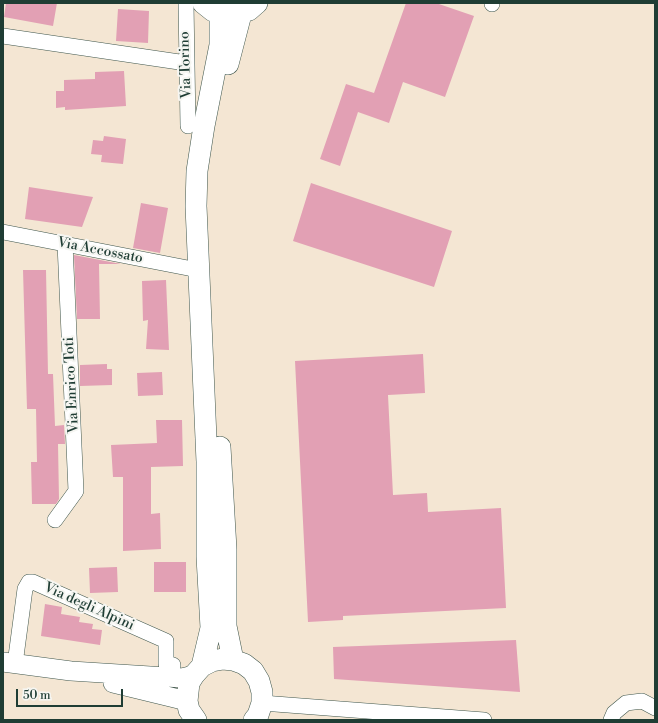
<!DOCTYPE html>
<html>
<head>
<meta charset="utf-8">
<style>
  body { margin:0 }
  #map { position:relative; width:658px; height:723px; overflow:hidden; background:#f4e6d3; font-family:"Libre Bodoni",serif }
  canvas { display:block }
  .frame { position:absolute; inset:0; border:4px solid #1f3d34; pointer-events:none }
  .scale { position:absolute; left:16px; top:689px; width:107px; height:18px; box-sizing:border-box; border:2px solid #1f3d34; border-top:0; padding-left:5px; font-size:12px; line-height:14px; white-space:nowrap; color:#1f3d34; -webkit-text-stroke:3px #f6f6f2; paint-order:stroke }
</style>
</head>
<body>
<div id="map">
<canvas width="658" height="723"></canvas>
<div class="frame"></div>
<div class="scale">50 m</div>
</div>
<script>
const c = document.querySelector('canvas').getContext('2d');
c.lineJoin = 'round';
function fill(path, color) { c.fillStyle = color; c.fill(path, 'evenodd'); }
const toPath = rows => new Path2D(rows.map(r => 'M' + r).join(''));
function trace(path, color, width, dash) { c.strokeStyle = color; c.lineWidth = width; c.lineCap = dash ? 'butt' : 'round'; c.setLineDash(dash || []); c.stroke(path); }
function drawText(font, color, halo, rows, align = 'center') {
  c.font = font + ' "Libre Bodoni",serif'; c.lineWidth = 4; c.setLineDash([]); c.textBaseline = 'middle'; c.strokeStyle = halo; c.fillStyle = color; for (const [text, x, y, turn = 0] of rows) {
    c.save(); c.translate(x, y); c.rotate((+turn || 0) * Math.PI / 180); c.textAlign = isNaN(turn) ? turn : align; if (halo) c.strokeText(text, 0, 0); c.fillText(text, 0, 0); c.restore();
  }
}
fill(toPath([
  [6,3,57,3,53,26,4,17],
  [406,3,436,3,474,16,445,97,403,82,389,123,358,112,340,166,320,159,346,84,374,93],
  [118,9,149,11,148,43,116,41],
  [124,71,126,106,65,110,65,107,56,108,56,91,64,91,64,80,95,79,95,72],
  [104,136,126,139,123,164,101,162,102,155,91,154,93,140,103,141],
  [311,183,452,231,434,287,293,241],
  [29,187,93,197,82,227,25,219],
  [141,203,168,208,160,253,133,248],
  [74,255,121,264,99,264,100,319,77,319],
  [23,270,46,270,48,374,53,374,55,426,64,425,65,444,58,444,59,499,56,504,32,504,31,462,37,462,36,409,27,409],
  [166,280,169,350,146,349,148,320,143,321,142,281],
  [423,354,425,393,388,395,393,495,427,493,428,512,501,508,506,608,343,616,343,620,308,622,295,361],
  [107,364,107,369,112,369,112,385,80,386,80,365],
  [162,372,163,395,138,396,137,373],
  [156,420,182,420,183,466,151,467,151,514,160,513,161,549,123,551,123,477,113,477,111,445,157,443],
  [154,562,186,562,186,592,154,592],
  [117,567,118,592,90,593,89,568],
  [45,604,62,607,61,614,80,617,79,622,93,624,92,629,102,630,100,645,41,636],
  [516,640,520,692,334,679,333,647]
]), '#e2a0b4');
const minor = toPath([
  [186,3,188,126],
  [492,4,492,3],
  [3,36,186,63],
  [3,232,198,270],
  [55,520,76,491,65,244],
  [15,664,25,589,29,582,33,582,166,641,166,664,173,665,172,676],
  [262,703,484,720],
  [611,720,614,713,626,703,642,701,655,708]
]);
const tertiary = toPath([
  [3,662,71,671,182,678,194,675],
  [113,683,187,701]
]);
const secondary = toPath([
  [203,3,213,11,230,15,249,10,257,3],
  [228,64,241,14],
  [220,447,226,549,226,626,233,660],
  [202,666,211,628,207,557,207,462,196,206,197,171,204,126,220,45,220,14],
  [196,720,189,710,187,701,189,683,194,675,202,666,212,661,223,659,233,660,244,664,253,671,259,681,262,692,262,703,258,715,254,720]
]);
trace(minor, '#3f564c', 16);
trace(tertiary, '#3f564c', 20);
trace(secondary, '#3f564c', 22);
trace(minor, '#fff', 15);
trace(tertiary, '#fff', 19);
trace(secondary, '#fff', 21);
drawText('14px', '#1f3d34', '#f6f6f2', [
  ["Via Torino",186,65,-92],
  ["Via Accossato",100,251,11],
  ["Via Enrico Toti",72,385,-93],
  ["Via degli Alpini",89,607,24]
]);
</script>
</body>
</html>
